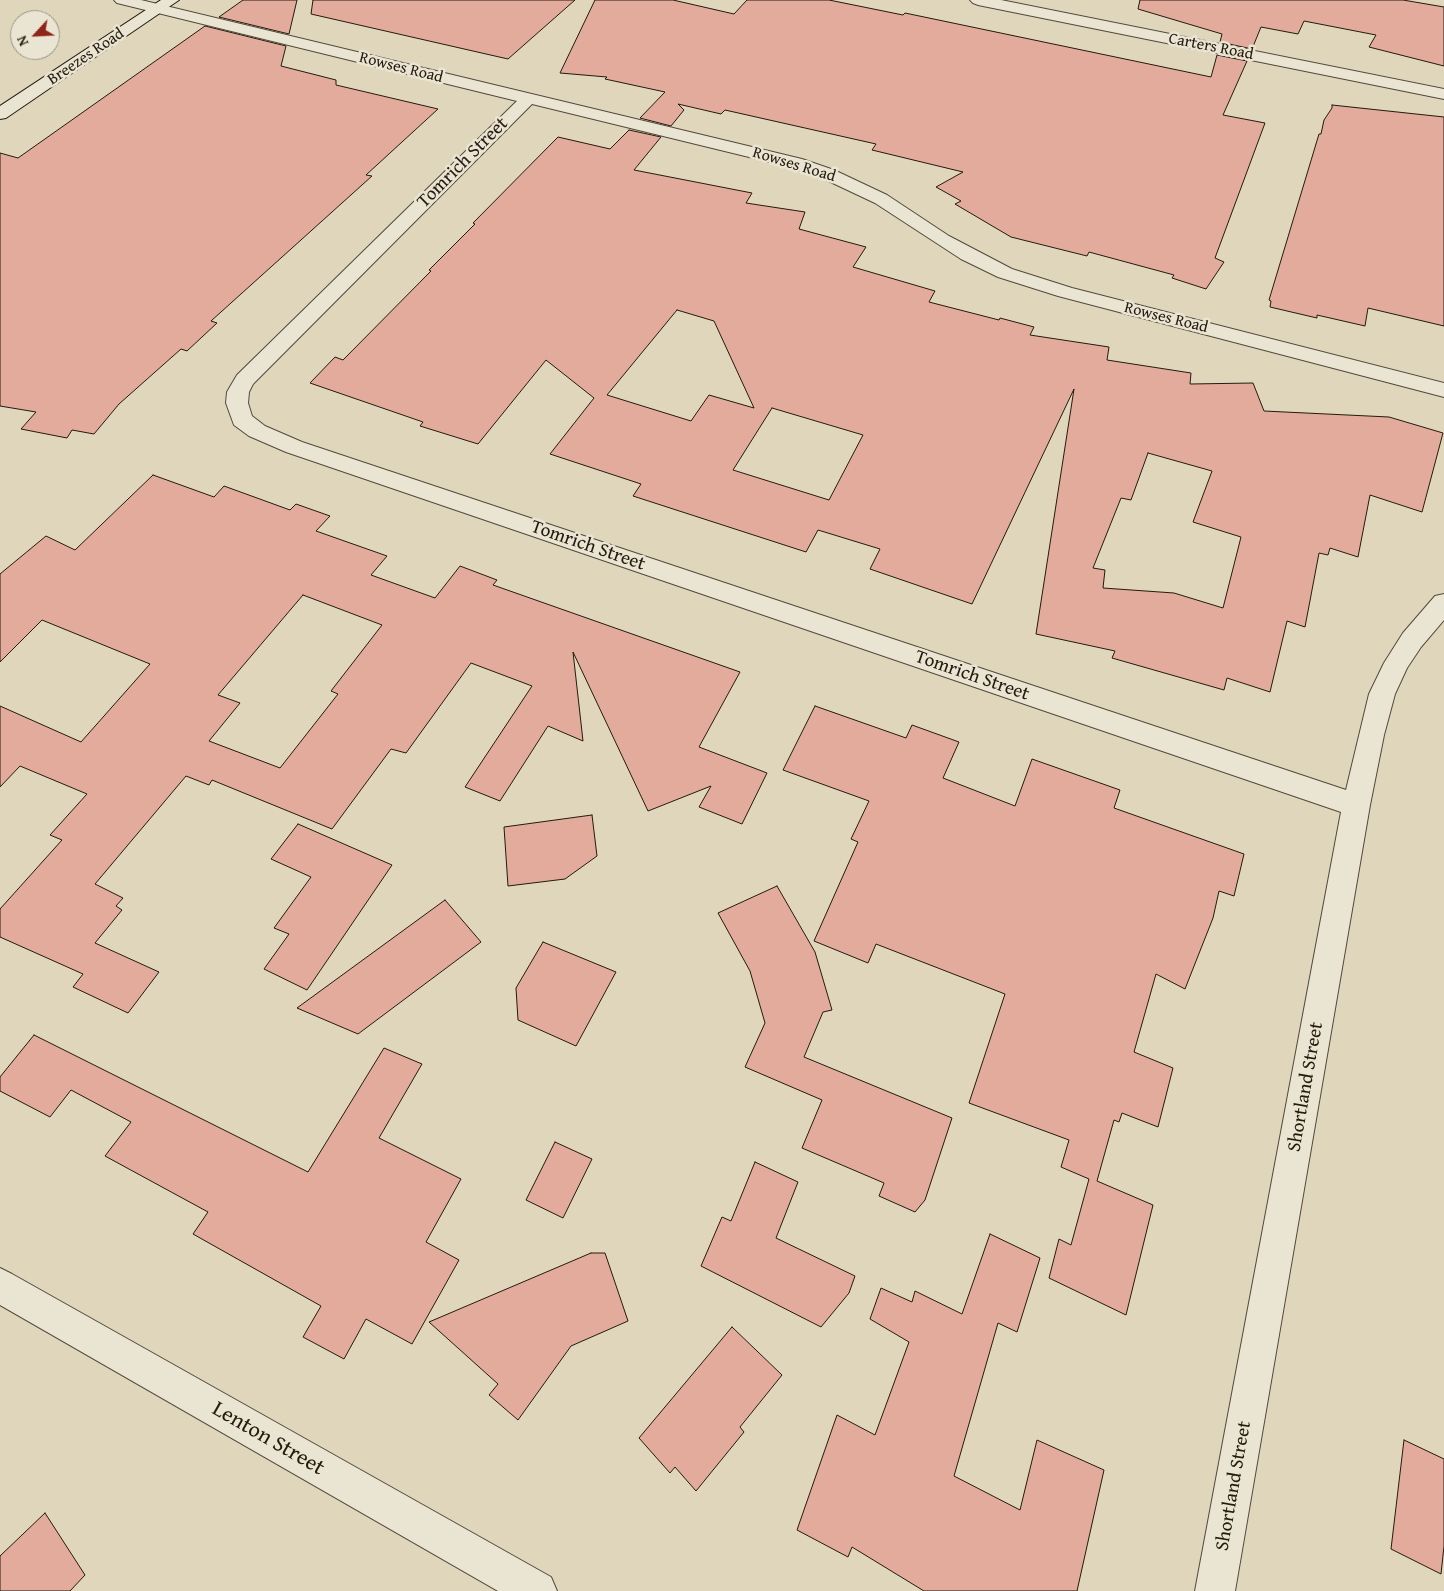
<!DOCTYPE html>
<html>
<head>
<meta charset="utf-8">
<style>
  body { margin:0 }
  #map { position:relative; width:1444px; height:1591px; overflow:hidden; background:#dfd6bc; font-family:"Gentium Book Plus",serif }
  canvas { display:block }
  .north { position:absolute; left:10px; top:10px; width:50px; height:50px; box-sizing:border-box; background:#eae4d3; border:1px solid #9b9384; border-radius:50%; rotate:245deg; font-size:14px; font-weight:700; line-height:20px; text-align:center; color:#241a0e }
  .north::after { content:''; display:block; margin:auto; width:18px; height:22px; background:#8f2418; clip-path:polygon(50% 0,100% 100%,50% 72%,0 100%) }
</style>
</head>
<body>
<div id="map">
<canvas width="1444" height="1591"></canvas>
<div class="north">N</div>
</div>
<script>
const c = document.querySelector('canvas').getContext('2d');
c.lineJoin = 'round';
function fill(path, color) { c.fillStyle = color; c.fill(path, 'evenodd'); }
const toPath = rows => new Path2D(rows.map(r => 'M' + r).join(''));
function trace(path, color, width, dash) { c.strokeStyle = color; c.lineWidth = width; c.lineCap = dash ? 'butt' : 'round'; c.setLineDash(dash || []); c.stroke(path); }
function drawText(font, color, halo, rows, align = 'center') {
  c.font = font + ' "Gentium Book Plus",serif'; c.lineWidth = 5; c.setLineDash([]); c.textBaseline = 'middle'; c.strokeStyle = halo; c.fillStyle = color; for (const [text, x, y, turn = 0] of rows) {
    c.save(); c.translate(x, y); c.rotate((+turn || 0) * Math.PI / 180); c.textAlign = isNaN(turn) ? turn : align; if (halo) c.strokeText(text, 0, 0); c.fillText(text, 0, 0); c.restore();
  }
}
const building = toPath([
  [243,0,297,0,289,34,219,17,243,0],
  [313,0,575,0,508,59,311,14,313,0],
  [595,0,673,0,734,14,747,0,829,0,903,15,905,13,1211,77,1217,55,1247,61,1223,115,1265,123,1215,258,1224,262,1206,289,1172,278,1174,275,1089,252,1087,256,1011,237,955,204,961,201,936,187,963,172,872,150,876,144,725,110,721,114,678,104,684,110,671,126,640,118,665,92,605,79,607,77,560,73,595,0],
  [1140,0,1403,0,1444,7,1444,66,1369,47,1376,35,1304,21,1298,34,1261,27,1252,49,1220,42,1222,34,1138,9,1140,0],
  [205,26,286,46,281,66,336,80,336,85,438,109,366,175,372,176,211,321,217,323,187,351,181,349,119,404,94,434,72,430,67,438,21,429,36,412,0,406,0,153,18,158,205,26],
  [1332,105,1444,117,1444,326,1368,308,1365,326,1317,315,1317,318,1270,307,1271,301,1269,300,1319,134,1321,134,1324,120,1332,108,1332,105],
  [629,130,661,137,634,170,752,193,746,203,805,212,799,229,866,247,853,267,935,291,929,302,999,320,1000,318,1034,327,1030,335,1109,347,1107,360,1191,373,1190,384,1253,383,1264,411,1389,417,1443,433,1422,512,1370,495,1358,557,1330,548,1328,555,1319,553,1305,627,1287,621,1270,692,1227,678,1224,690,1112,658,1115,651,1036,634,1074,389,972,604,870,569,880,549,818,530,806,552,633,496,641,484,550,454,594,398,546,360,478,444,420,426,423,422,310,383,335,357,343,360,431,271,429,270,475,224,473,223,558,137,610,149,629,130],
  [677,310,714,321,754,408,709,395,691,421,607,395,677,310],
  [772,408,863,435,829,500,733,470,772,408],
  [1148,453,1212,471,1193,522,1241,537,1223,608,1174,593,1103,588,1105,570,1093,568,1121,498,1131,500,1148,453],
  [153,475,214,497,224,486,290,510,296,504,330,516,316,531,387,556,371,575,435,598,460,566,497,580,493,585,740,672,699,747,767,773,742,824,699,807,711,786,648,811,573,652,583,741,548,726,500,801,465,787,532,686,471,663,406,753,391,749,332,829,212,780,209,785,186,776,95,884,123,898,116,906,122,910,95,943,159,972,128,1013,73,987,83,974,0,937,0,909,62,840,50,835,87,794,20,766,0,787,0,706,81,742,150,664,42,620,0,662,0,574,46,536,75,550,153,475],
  [303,595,382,625,331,691,338,694,280,768,209,741,240,703,218,695,303,595],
  [815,706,906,738,912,725,959,742,943,778,1015,806,1032,759,1120,790,1114,808,1244,854,1234,896,1219,891,1213,918,1185,989,1156,974,1134,1052,1173,1068,1158,1127,1122,1113,1119,1122,1114,1120,1097,1181,1153,1205,1126,1315,1049,1278,1059,1239,1071,1245,1089,1179,1061,1167,1069,1140,969,1103,1005,994,876,944,868,963,814,941,858,842,851,839,869,801,783,770,815,706],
  [592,815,597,856,565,879,508,886,504,827,592,815],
  [298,824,392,865,307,990,264,969,289,934,274,928,311,877,271,859,298,824],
  [777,886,815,952,832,1010,823,1012,804,1057,952,1118,925,1200,915,1212,879,1196,884,1183,802,1148,822,1100,745,1067,765,1023,750,971,718,913,777,886],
  [445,900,481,942,358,1034,297,1008,445,900],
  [543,942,616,972,576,1046,518,1020,516,988,543,942],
  [34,1035,308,1172,384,1048,422,1064,379,1138,461,1179,426,1242,459,1260,412,1344,366,1319,344,1359,303,1337,321,1306,193,1234,208,1212,105,1156,131,1122,71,1090,50,1117,0,1091,0,1077,34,1035],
  [555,1142,592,1159,563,1218,526,1200,555,1142],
  [755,1162,798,1182,776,1238,855,1276,849,1293,821,1327,701,1266,722,1217,731,1221,755,1162],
  [990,1234,1040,1258,1017,1332,998,1323,954,1476,1020,1510,1037,1440,1104,1470,1077,1591,924,1591,852,1547,848,1557,797,1530,837,1415,875,1435,909,1342,870,1319,881,1288,912,1302,915,1291,962,1314,990,1234],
  [591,1253,605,1253,628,1321,571,1346,518,1420,489,1395,498,1384,429,1322,591,1253],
  [732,1327,782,1375,740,1427,744,1432,696,1491,675,1467,670,1473,639,1438,732,1327],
  [1404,1440,1444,1459,1444,1546,1441,1574,1391,1549,1404,1440],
  [45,1513,85,1575,70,1591,0,1591,0,1556,45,1513]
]);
fill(building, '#e2ab9c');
trace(building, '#241a0e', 1);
const minor = toPath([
  [114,0,141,0,802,159,834,170,887,195,949,236,1012,269,1072,288,1444,383,1444,397,1058,296,998,277,961,259,875,203,822,178,790,167,532,104,253,384,249,392,248,403,252,416,265,426,302,442,1346,790,1369,694,1384,663,1403,633,1435,596,1444,594,1444,620,1421,647,1407,668,1395,694,1384,735,1370,805,1235,1591,1195,1591,1341,812,286,452,249,436,234,425,226,403,227,392,237,375,517,101,117,3,114,0],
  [970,0,1001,0,1444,89,1444,99,978,5,973,3,970,0],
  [0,1268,12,1274,551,1577,557,1591,498,1591,0,1305,0,1268]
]);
const secondary = toPath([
  [161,0,179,0,6,118,0,119,0,106,161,0]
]);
trace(minor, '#53493a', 2);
trace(secondary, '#241a0e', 2);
fill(minor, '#eae4d3');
fill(secondary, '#eae4d3');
drawText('16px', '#241a0e', '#eae4d3', [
  ["Carters Road",1211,47,11],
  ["Breezes Road",86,57,-34],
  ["Rowses Road",401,68,14],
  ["Rowses Road",794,165,17],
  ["Rowses Road",1166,318,14]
]);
drawText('19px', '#241a0e', '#eae4d3', [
  ["Tomrich Street",463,163,-45],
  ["Tomrich Street",588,546,19],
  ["Tomrich Street",972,676,19],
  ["Shortland Street",1306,1087,-80],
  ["Shortland Street",1234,1486,-80]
]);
drawText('22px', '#241a0e', '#eae4d3', [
  ["Lenton Street",268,1439,30]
]);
</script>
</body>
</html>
